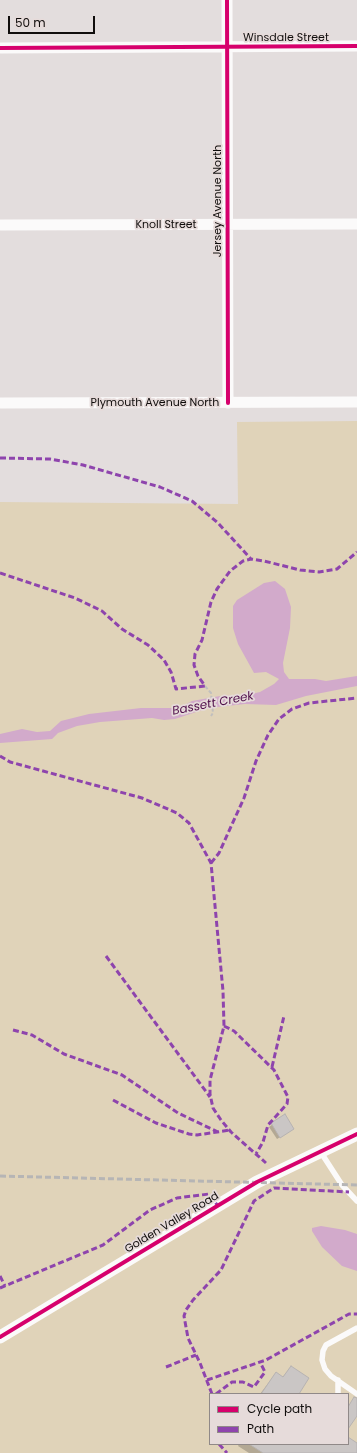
<!DOCTYPE html>
<html>
<head>
<meta charset="utf-8">
<style>
  body { margin:0 }
  #map { position:relative; width:357px; height:1453px; overflow:hidden; background:#e3dddd; font-family:Poppins,sans-serif }
  canvas { display:block }
  .legend { position:absolute; left:209px; top:1393px; width:140px; height:52px; box-sizing:border-box; background:#e6dbda; border:1px solid #908988; margin:0; padding:5px 7px; list-style:none; font-size:12px; color:#100d0c }
  .legend li { display:flex; align-items:center; gap:8px; height:20px }
  .legend b { width:20px; border:1px solid #908988 }
  .scale { position:absolute; left:8px; top:16px; width:87px; height:18px; box-sizing:border-box; border:2px solid #100d0c; border-top:0; padding-left:5px; font-size:12px; line-height:14px; white-space:nowrap; color:#100d0c; -webkit-text-stroke:3px #e6dbda; paint-order:stroke }
</style>
</head>
<body>
<div id="map">
<canvas width="357" height="1453"></canvas>
<ul class="legend">
<li><b style="height:5px;background:#d6006c"></b>Cycle path</li>
<li><b style="height:5px;background:#8e44ad"></b>Path</li>
</ul>
<div class="scale">50 m</div>
</div>
<script>
const c = document.querySelector('canvas').getContext('2d');
c.lineJoin = 'round';
function fill(path, color) { c.fillStyle = color; c.fill(path, 'evenodd'); }
const toPath = rows => new Path2D(rows.map(r => 'M' + r).join(''));
function trace(path, color, width, dash) { c.strokeStyle = color; c.lineWidth = width; c.lineCap = dash ? 'butt' : 'round'; c.setLineDash(dash || []); c.stroke(path); }
function drawText(font, color, halo, rows, align = 'center') {
  c.font = font + ' Poppins,sans-serif'; c.lineWidth = 3.5; c.setLineDash([]); c.textBaseline = 'middle'; c.strokeStyle = halo; c.fillStyle = color; for (const [text, x, y, turn = 0] of rows) {
    c.save(); c.translate(x, y); c.rotate((+turn || 0) * Math.PI / 180); c.textAlign = isNaN(turn) ? turn : align; if (halo) c.strokeText(text, 0, 0); c.fillText(text, 0, 0); c.restore();
  }
}
fill(toPath([
  [357,421,357,1453,0,1453,0,502,238,504,237,422],
  [210,1394,348,1394,348,1444,210,1444]
]), '#e0d3b9');
fill(toPath([
  [275,581,285,589,291,607,290,628,283,663,284,672,289,679,315,679,326,681,357,676,357,686,306,696,276,705,245,704,208,708,175,719,164,720,152,718,100,722,77,726,58,733,52,739,0,743,0,734,22,729,37,732,50,731,61,721,89,714,141,708,179,708,192,701,220,696,247,695,260,692,274,684,279,679,266,672,254,673,238,644,233,628,233,606,237,600,264,583],
  [321,1226,345,1230,357,1234,357,1271,342,1266,322,1247,312,1231,312,1228]
]), '#d2aacb');
fill(toPath([
  [284,1116,290,1131,277,1139,269,1127],
  [291,1367,299,1394,260,1394,276,1373,282,1378],
  [348,1438,357,1444,357,1453,249,1453,238,1446,239,1444,348,1444]
]), '#0003');
const building = toPath([
  [285,1114,294,1129,280,1138,271,1123,285,1114],
  [291,1366,309,1378,299,1394,261,1394,276,1372,283,1377,291,1366],
  [354,1397,357,1398,357,1416,348,1429,348,1407,354,1397],
  [348,1437,357,1443,357,1453,263,1453,249,1444,348,1444,348,1437]
]);
fill(building, '#cac6c5');
trace(building, '#b7b3b2', 1);
trace(toPath([
  [205,686,211,693,213,713,211,716]
]), '#c1bfbe', 2, [4, 2]);
trace(toPath([
  [320,1151,342,1185,357,1201],
  [357,1328,326,1345,323,1351,322,1360,325,1369,331,1376,357,1394],
  [338,1394,338,1380]
]), '#fbfafa', 5.5);
trace(toPath([
  [227,0,228,403],
  [0,48,357,46],
  [0,225,357,224],
  [0,403,357,402]
]), '#fbfafa', 11);
trace(toPath([
  [0,1337,257,1182,357,1134]
]), '#fbfafa', 13);
trace(toPath([
  [0,1176,357,1185]
]), '#b6b5b5', 3, [6, 3]);
trace(toPath([
  [0,458,50,459,83,465,160,487,192,501,218,523,251,559],
  [0,573,75,598,102,611,122,629,148,645,164,660,171,672,176,689,205,686,198,676,194,665,195,654,202,640,211,602,217,589,230,571,243,561,251,559,264,561,300,570,319,572,337,569,357,552],
  [0,756,10,762,142,798,177,813,189,823,211,863,223,991,224,1026,210,1080,210,1094,213,1108,221,1120,231,1132,266,1163],
  [211,863,219,853,244,798,256,761,268,735,279,719,292,709,309,703,357,698],
  [106,956,210,1097],
  [224,1026,234,1031,274,1070,288,1097,287,1104,268,1125,263,1142,256,1154],
  [13,1030,32,1035,64,1054,122,1075,178,1113,218,1132],
  [272,1067,284,1016],
  [113,1100,156,1123,189,1134,197,1135,230,1130],
  [0,1276,5,1286],
  [0,1288,103,1245,150,1210,177,1198,209,1194,218,1206],
  [166,1367,196,1355],
  [207,1380,266,1360,349,1314,357,1314],
  [212,1394,200,1363,188,1338,184,1316,186,1310,193,1300,221,1270,254,1201,274,1188,349,1192],
  [216,1394,232,1382,243,1382,254,1387,265,1372,260,1362],
  [219,1444,227,1453]
]), '#8e44ad', 3, [6, 3]);
trace(toPath([
  [227,0,228,403],
  [0,48,357,46],
  [0,1337,257,1182,357,1134]
]), '#d6006c', 4);
drawText('11px', '#100d0c', '#e6dbda', [
  ["Winsdale Street",286,38],
  ["Jersey Avenue North",218,201,-90],
  ["Knoll Street",166,225],
  ["Plymouth Avenue North",155,403],
  ["Golden Valley Road",172,1223,-31]
]);
drawText('italic 12px', '#4f0d4a', '#e6dbda', [
  ["Bassett Creek",213,704,-11]
]);
</script>
</body>
</html>
